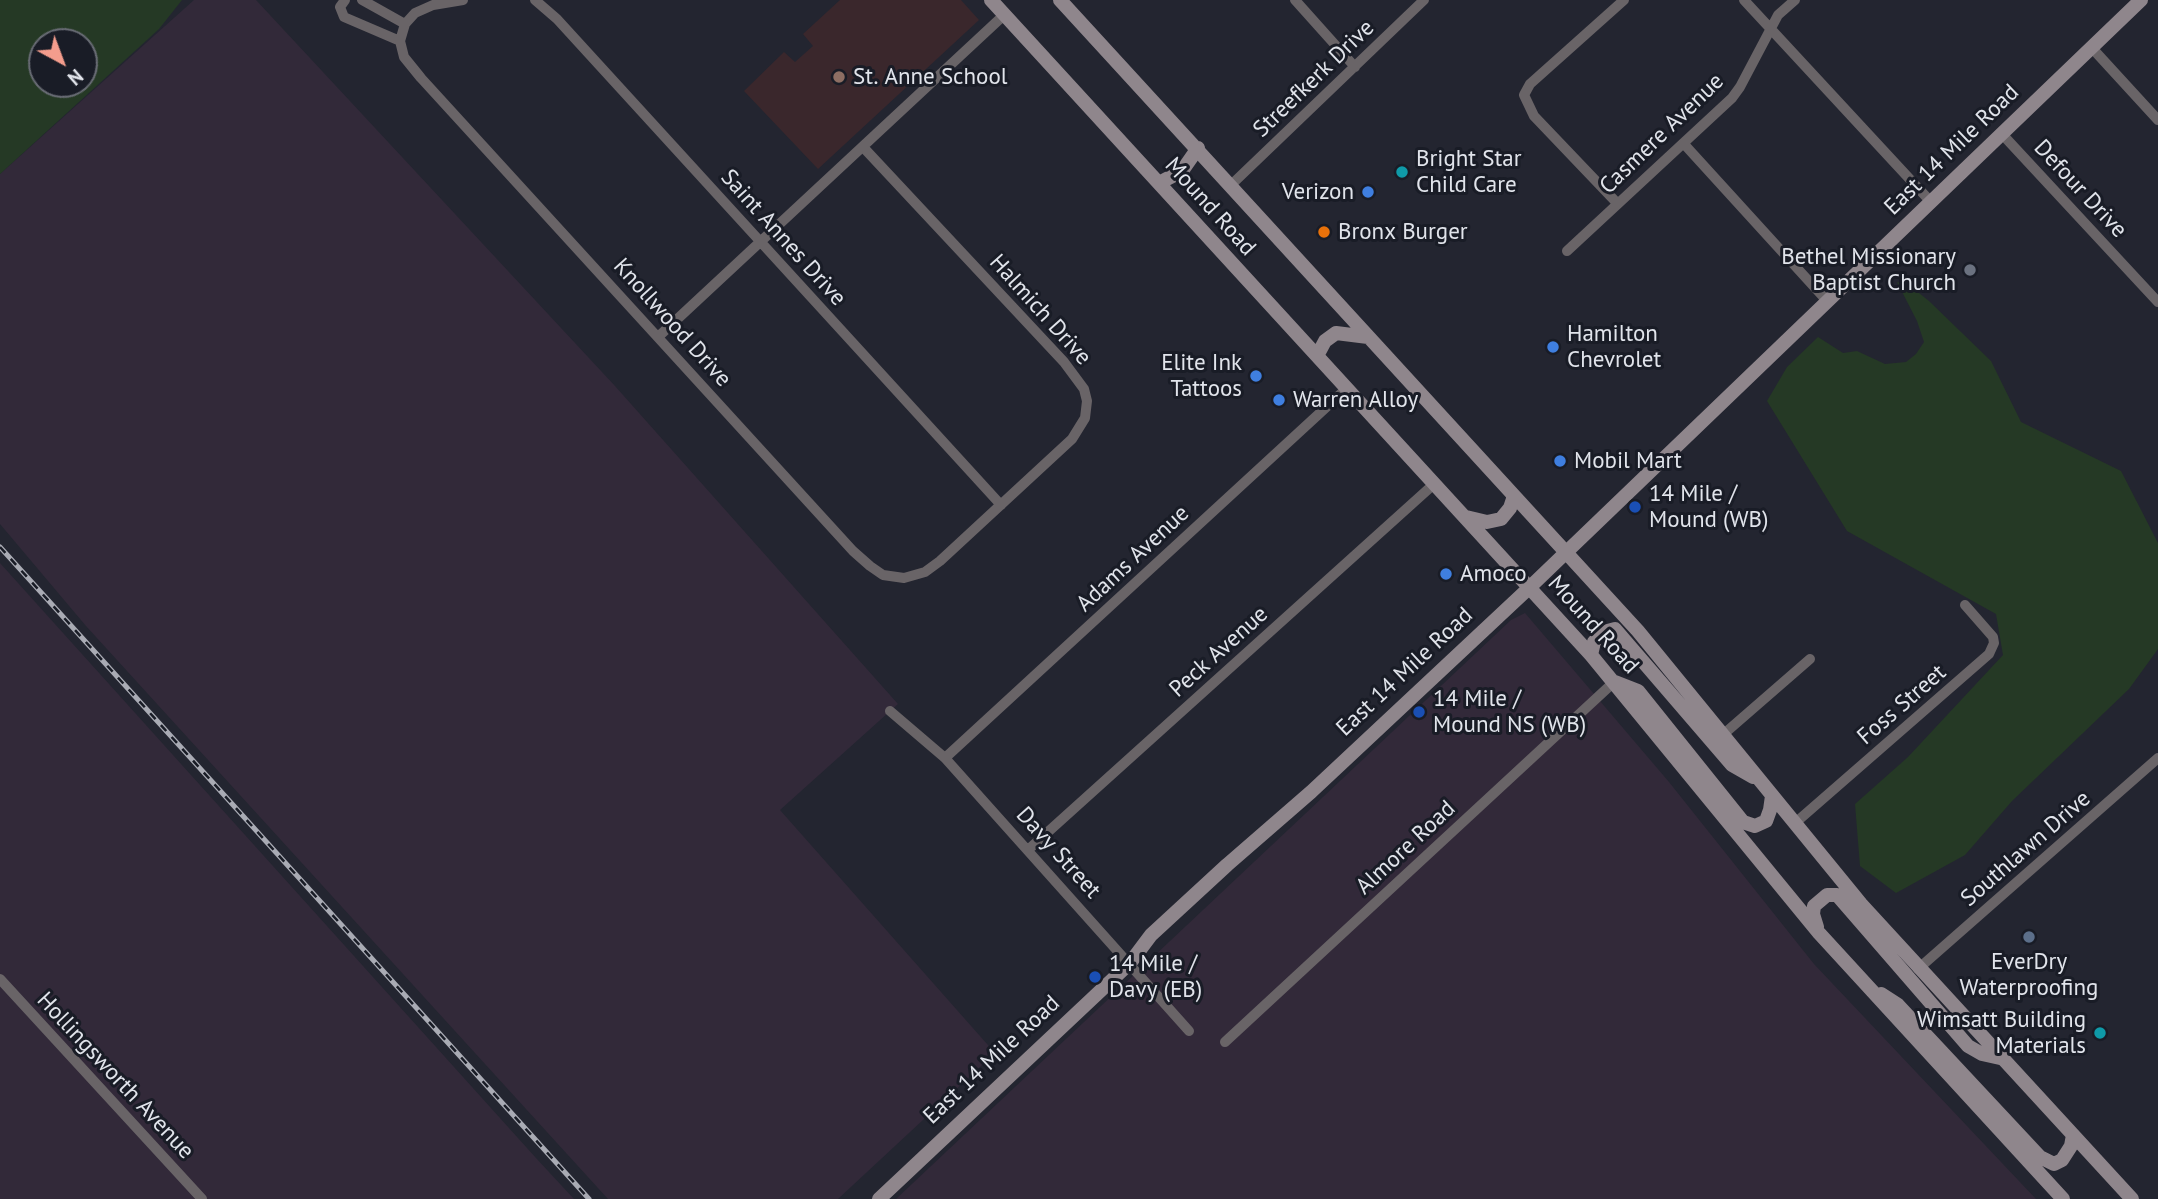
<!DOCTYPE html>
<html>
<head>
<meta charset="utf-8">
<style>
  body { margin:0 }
  #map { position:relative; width:2158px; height:1199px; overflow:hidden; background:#232530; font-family:"PT Sans",sans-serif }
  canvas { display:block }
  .north { position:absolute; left:28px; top:28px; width:70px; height:70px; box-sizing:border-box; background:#191c26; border:2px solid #696c75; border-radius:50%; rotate:139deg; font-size:19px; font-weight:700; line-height:28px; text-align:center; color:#e1e4eb }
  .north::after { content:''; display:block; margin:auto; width:24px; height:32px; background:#f49d8d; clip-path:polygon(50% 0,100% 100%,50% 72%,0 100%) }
</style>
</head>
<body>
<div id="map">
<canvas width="2158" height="1199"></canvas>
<div class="north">N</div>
</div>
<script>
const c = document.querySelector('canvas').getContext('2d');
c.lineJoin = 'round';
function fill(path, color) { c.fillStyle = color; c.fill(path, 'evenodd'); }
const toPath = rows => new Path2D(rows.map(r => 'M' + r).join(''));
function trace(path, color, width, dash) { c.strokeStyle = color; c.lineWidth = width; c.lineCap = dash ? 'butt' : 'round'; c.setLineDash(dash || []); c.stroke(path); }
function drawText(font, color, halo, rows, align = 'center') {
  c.font = font + ' "PT Sans",sans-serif'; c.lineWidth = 6; c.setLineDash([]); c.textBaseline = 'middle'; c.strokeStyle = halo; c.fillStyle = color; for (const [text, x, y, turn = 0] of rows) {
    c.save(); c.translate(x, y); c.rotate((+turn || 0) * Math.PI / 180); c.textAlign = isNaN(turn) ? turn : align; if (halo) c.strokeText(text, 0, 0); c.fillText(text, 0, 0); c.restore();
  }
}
fill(toPath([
  [194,0,256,0,615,386,898,704,780,810,995,1053,838,1199,608,1199,86,626,0,524,0,174],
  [0,563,536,1158,574,1199,0,1199],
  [1525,613,1669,782,1814,964,2036,1199,896,1199,1511,620]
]), '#322939');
fill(toPath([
  [840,0,961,0,979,20,818,169,744,91,784,52,795,62,813,46,803,34]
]), '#3a272c');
fill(toPath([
  [0,0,182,0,159,29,0,174],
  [42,42,84,42,84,84,42,84],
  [1897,282,1909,285,1929,301,1991,361,2021,422,2121,471,2158,543,2158,649,2129,689,2012,801,1965,855,1896,893,1860,866,1855,804,1908,757,2003,655,1996,614,1847,531,1767,401,1787,367,1818,337,1843,353,1857,351,1885,364,1906,362,1916,354,1924,342,1917,321]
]), '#253925');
trace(toPath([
  [345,0,340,7,344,17,400,41],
  [362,0,405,24],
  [535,0,557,19,1001,505],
  [1295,0,1355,67],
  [1744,0,1931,202],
  [400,41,404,57,421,78,853,551,870,566,883,575,904,578,925,572,940,561,1072,439,1085,418,1087,401,1084,389,1064,362,863,147],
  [400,41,405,24,415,13,433,5,463,0],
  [2092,48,2158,120],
  [2002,134,2158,302],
  [1684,144,1827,301],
  [1230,186,1424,0],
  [1617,203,1534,116,1524,95,1530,84,1624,0],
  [1567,251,1732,98,1740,87,1778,15,1795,0],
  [658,337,1004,15],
  [890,711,945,758,1189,1031],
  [1718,739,1810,659],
  [945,758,1346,389],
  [1794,824,1989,654,1994,643,1993,637,1965,605],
  [1029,849,1434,484],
  [1918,969,2158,758],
  [0,979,202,1199],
  [1225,1042,1614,682]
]), '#696467', 10);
trace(toPath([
  [991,0,1591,655,1819,933,2063,1199],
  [1060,0,1638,631,1861,904,2132,1199],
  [1159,183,1182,171,1198,148],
  [1317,356,1325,341,1336,333,1368,337],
  [1466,517,1487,522,1501,519,1510,508,1514,496],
  [1591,655,1594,642,1604,632,1615,629,1732,765,1753,777],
  [1615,682,1638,691,1743,822,1755,826,1766,821,1770,810,1772,796],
  [1817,927,1813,914,1814,906,1827,895,1837,895,1968,1046,1982,1054,2000,1058],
  [1881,994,1898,1005,2040,1157,2054,1164,2062,1160,2071,1146,2073,1135],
  [879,1199,1130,963,1151,935,1227,865,1311,792,1529,588,2141,0]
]), '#8f868c', 14);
const rail = toPath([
  [0,547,589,1199]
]);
trace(rail, '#a9abb4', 5);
trace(rail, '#191c26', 2.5, [8]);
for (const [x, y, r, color] of [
  [839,77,7,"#8d6e63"],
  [1402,172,7,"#0f9aa8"],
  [1368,192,7,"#3f7fe0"],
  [1324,232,7,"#e8710a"],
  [1970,270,7,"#6b7280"],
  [1553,347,7,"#3f7fe0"],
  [1256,376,7,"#3f7fe0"],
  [1279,400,7,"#3f7fe0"],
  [1560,461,7,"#3f7fe0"],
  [1635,507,7,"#1a4fb4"],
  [1446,574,7,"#3f7fe0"],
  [1419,712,7,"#1a4fb4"],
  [2029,937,7,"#5c6f8a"],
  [1095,977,7,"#1a4fb4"],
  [2100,1033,7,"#0f9aa8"]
]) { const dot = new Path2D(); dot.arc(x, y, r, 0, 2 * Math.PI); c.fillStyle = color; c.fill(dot); trace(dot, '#191c26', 2.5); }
drawText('23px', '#e1e4eb', '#191c26', [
  ["St. Anne School",853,77],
  ["Bright Star",1416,159],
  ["Child Care",1416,185],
  ["Verizon",1354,192,"right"],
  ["Bronx Burger",1338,232],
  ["Bethel Missionary",1956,257,"right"],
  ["Baptist Church",1956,283,"right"],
  ["Hamilton",1567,334],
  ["Chevrolet",1567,360],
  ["Elite Ink",1242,363,"right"],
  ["Tattoos",1242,389,"right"],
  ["Warren Alloy",1293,400],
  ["Mobil Mart",1574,461],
  ["14 Mile /",1649,494],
  ["Mound (WB)",1649,520],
  ["Amoco",1460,574],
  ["14 Mile /",1433,699],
  ["Mound NS (WB)",1433,725],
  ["EverDry",2029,962,"center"],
  ["Waterproofing",2029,988,"center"],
  ["14 Mile /",1109,964],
  ["Davy (EB)",1109,990],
  ["Wimsatt Building",2086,1020,"right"],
  ["Materials",2086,1046,"right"]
], 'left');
drawText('23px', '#e1e4eb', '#191c26', [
  ["Streefkerk Drive",1314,79,-44],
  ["Casmere Avenue",1662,134,-44],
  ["East 14 Mile Road",1952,150,-44],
  ["Defour Drive",2080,189,47],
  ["Mound Road",1210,207,48],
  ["Saint Annes Drive",783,238,48],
  ["Halmich Drive",1040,310,48],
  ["Knollwood Drive",672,323,48],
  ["Adams Avenue",1133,559,-43],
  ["Mound Road",1593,625,48],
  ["Peck Avenue",1219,652,-42],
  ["East 14 Mile Road",1405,672,-43],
  ["Foss Street",1902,705,-41],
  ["Almore Road",1406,848,-43],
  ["Southlawn Drive",2026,849,-41],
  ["Davy Street",1058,853,48],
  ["East 14 Mile Road",992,1060,-43],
  ["Hollingsworth Avenue",115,1076,47]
]);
</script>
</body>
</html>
